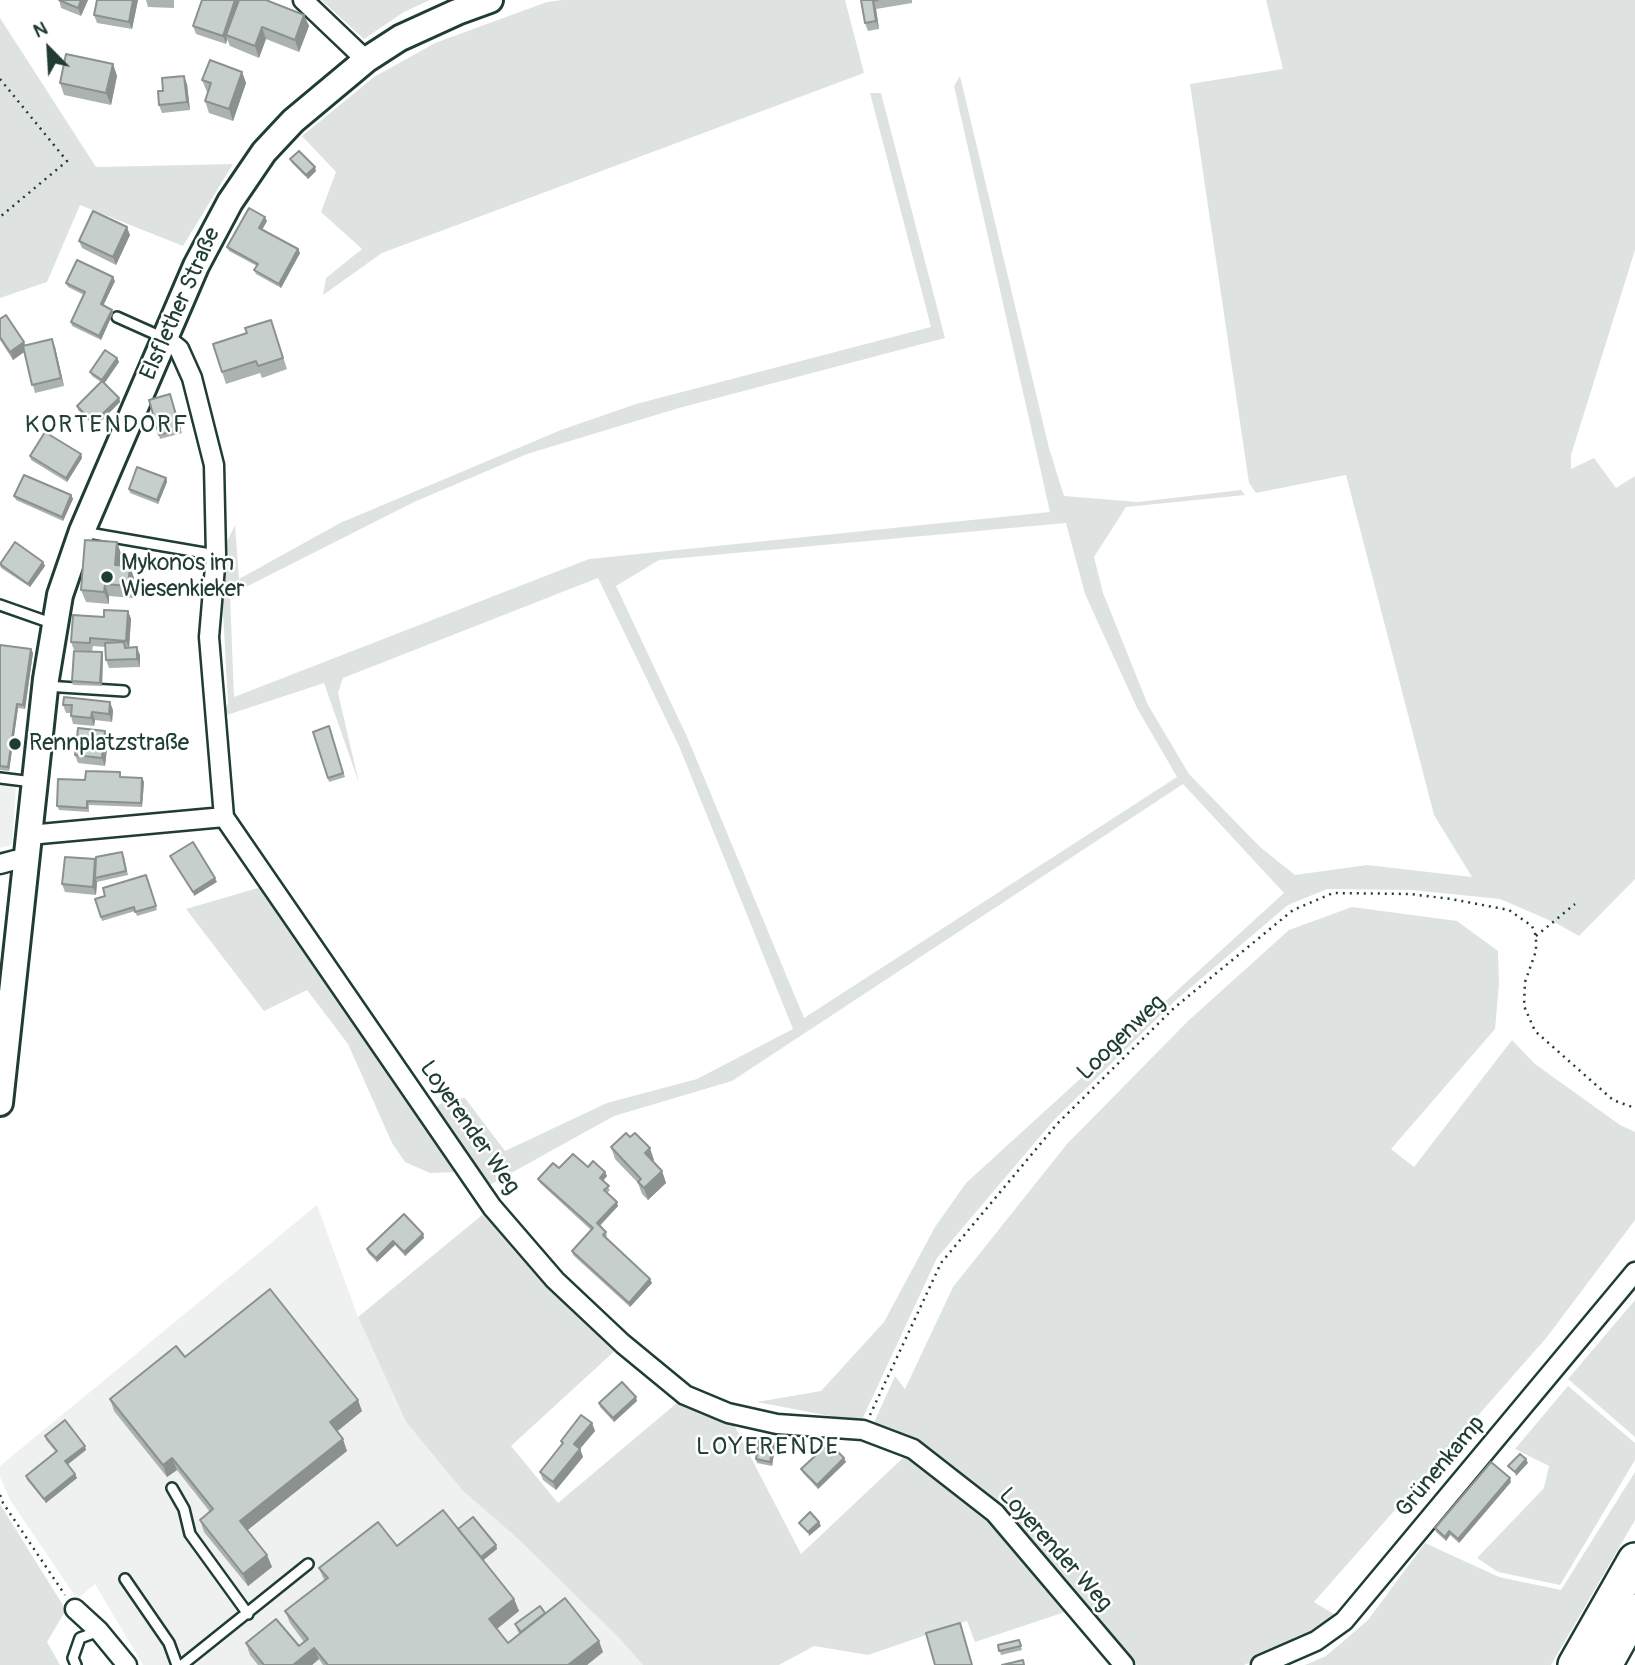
<!DOCTYPE html>
<html>
<head>
<meta charset="utf-8">
<style>
  body { margin:0 }
  #map { position:relative; width:1635px; height:1665px; overflow:hidden; background:#fff; font-family:Pangolin,sans-serif }
  canvas { display:block }
  .north { position:absolute; left:14px; top:14px; width:70px; height:70px; -webkit-text-stroke:5px #fff; paint-order:stroke; rotate:336deg; font-size:19px; font-weight:700; line-height:28px; text-align:center; color:#1f3d34 }
  .north::after { content:''; display:block; margin:auto; width:24px; height:32px; background:#1f3d34; clip-path:polygon(50% 0,100% 100%,50% 72%,0 100%) }
</style>
</head>
<body>
<div id="map">
<canvas width="1635" height="1665"></canvas>
<div class="north">N</div>
</div>
<script>
const c = document.querySelector('canvas').getContext('2d');
c.lineJoin = 'round';
function fill(path, color) { c.fillStyle = color; c.fill(path, 'evenodd'); }
const toPath = rows => new Path2D(rows.map(r => 'M' + r).join(''));
function trace(path, color, width, dash) { c.strokeStyle = color; c.lineWidth = width; c.lineCap = dash ? 'butt' : 'round'; c.setLineDash(dash || []); c.stroke(path); }
function drawText(font, color, halo, rows, align = 'center') {
  c.font = font + ' Pangolin,sans-serif'; c.lineWidth = 5; c.setLineDash([]); c.textBaseline = 'middle'; c.strokeStyle = halo; c.fillStyle = color; for (const [text, x, y, turn = 0] of rows) {
    c.save(); c.translate(x, y); c.rotate((+turn || 0) * Math.PI / 180); c.textAlign = isNaN(turn) ? turn : align; if (halo) c.strokeText(text, 0, 0); c.fillText(text, 0, 0); c.restore();
  }
}
fill(toPath([
  [0,782,16,785,12,845,0,848],
  [317,1205,358,1317,406,1422,463,1491,516,1537,619,1638,643,1665,143,1665,95,1584,77,1599,10,1500,0,1477,0,1466]
]), '#eef1f0');
fill(toPath([
  [321,0,430,0,404,12,364,39],
  [562,0,845,0,864,73,382,253,323,295,326,278,362,249,321,212,336,172,302,136,374,77,435,43,547,2],
  [1266,0,1635,0,1635,250,1571,455,1571,469,1594,458,1616,488,1635,476,1635,879,1579,936,1558,924,1500,899,1412,890,1327,889,1288,905,1176,1000,1054,1120,937,1258,861,1422,757,1402,821,1391,884,1322,935,1227,966,1183,1284,893,1183,784,732,1081,614,1116,486,1187,434,1109,444,1101,465,1098,505,1151,607,1103,697,1079,793,1029,679,746,598,578,343,678,338,693,359,783,324,683,224,716,228,703,220,556,235,525,239,579,340,523,561,430,636,404,931,327,870,93,881,93,945,338,679,408,527,454,414,502,230,595,234,697,589,559,1050,512,954,86,960,76,1049,448,1064,496,1138,502,1241,490,1245,495,1126,507,1094,557,1103,593,1148,705,1189,774,1260,847,1295,875,1367,865,1472,877,1434,815,1346,475,1256,493,1249,483,1190,84,1283,69],
  [1066,523,1085,594,1137,708,1177,777,804,1018,688,739,616,586,659,560],
  [0,18,96,167,233,164,183,246,80,205,47,282,0,298],
  [261,887,354,1022,461,1172,430,1173,405,1162,392,1143,348,1044,307,990,264,1011,186,909],
  [1352,907,1457,921,1498,951,1499,984,1495,1029,1391,1149,1414,1167,1512,1040,1535,1064,1620,1125,1635,1132,1635,1220,1547,1337,1314,1602,1340,1618,1316,1633,1244,1665,1137,1665,1000,1509,872,1427,895,1376,905,1389,953,1287,1067,1144,1188,1021,1289,930],
  [487,1211,619,1347,511,1446,558,1503,678,1402,732,1421,801,1554,905,1456,986,1518,1071,1610,975,1642,967,1621,868,1655,814,1646,779,1665,643,1665,619,1638,516,1537,463,1491,406,1422,358,1317],
  [1635,1300,1635,1437,1568,1379],
  [1568,1386,1635,1443,1635,1460,1560,1585,1498,1572,1477,1558,1544,1488,1549,1466,1515,1449],
  [1635,1472,1635,1520,1551,1665,1305,1665,1326,1656,1368,1620,1425,1543,1499,1577,1561,1590],
  [0,1504,66,1610,47,1642,60,1665,0,1665]
]), '#dee3e2');
const lane = toPath([
  [117,317,164,338],
  [83,532,216,555],
  [0,605,54,624],
  [45,686,124,691],
  [0,778,33,782],
  [172,1488,184,1509,190,1534,248,1614],
  [125,1579,169,1643,177,1665],
  [76,1665,73,1658,80,1638,99,1631],
  [182,1665,308,1564]
]);
const street = toPath([
  [303,0,366,60],
  [165,338,179,349,192,378,214,465,216,555,209,637,224,817,492,1207,555,1280,623,1344,685,1395,728,1413,777,1424,863,1430,913,1449,995,1513,1124,1665],
  [29,835,224,817],
  [0,864,15,860,26,861],
  [75,1609,99,1631,127,1665],
  [1261,1665,1316,1641,1344,1621,1635,1272]
]);
const secondary = toPath([
  [0,1103,46,679,60,595,82,531,196,266,230,202,264,152,293,121,366,60,400,38,457,12,490,0]
]);
const highway = toPath([
  [1575,1665,1635,1560],
  [1605,1665,1635,1611]
]);
trace(lane, '#1f3d34', 14);
trace(street, '#1f3d34', 23);
trace(secondary, '#1f3d34', 30);
trace(highway, '#1f3d34', 38);
trace(toPath([
  [0,79,67,161,0,217],
  [1536,936,1575,904],
  [870,1415,941,1263,1057,1124,1174,1008,1293,910,1333,893,1410,894,1451,899,1509,910,1532,926,1536,936,1536,951,1525,982,1524,1006,1535,1031,1613,1100,1635,1108],
  [0,1495,3,1503,65,1595]
]), '#1f3d34', 2.5, [2, 5]);
trace(lane, '#fff', 9);
trace(street, '#fff', 18);
trace(secondary, '#fff', 24);
trace(highway, '#fff', 33);
fill(toPath([
  [59,0,88,0,81,16,61,8],
  [138,0,132,29,97,23,94,15],
  [146,0,174,0,174,8,148,7],
  [861,0,912,0,912,3,876,9,879,29,868,31,865,23],
  [304,15,309,26,299,52,266,39,259,58,230,46,227,39,226,44,196,34,193,26],
  [113,64,117,76,111,105,64,95,60,83],
  [242,72,246,83,233,121,209,113,205,101,208,92,207,92,202,80],
  [187,84,190,110,162,113,159,105,163,91],
  [290,159,316,171,308,179,292,163],
  [267,221,262,229,300,253,281,288,256,274,254,270,257,266,229,251,227,247],
  [130,235,116,265,82,248,79,241],
  [115,281,103,306,113,313,101,340,72,326,71,322,84,295,68,287,66,283],
  [0,319,24,342,25,345,55,347,64,386,35,393,24,352,13,360,0,340],
  [271,320,287,369,262,378,260,373,226,384,213,344,247,333],
  [117,358,119,362,104,383,119,398,120,402,95,427,78,410,77,406,101,382,92,376,90,372],
  [170,394,182,433,160,439,149,400],
  [81,454,82,458,67,482,31,460,30,456],
  [166,478,167,482,158,504,130,493,129,489],
  [71,495,73,499,63,521,16,500,14,496],
  [117,542,121,554,120,565,134,578,133,598,109,596,109,604,86,602,81,590],
  [43,562,45,566,30,587,1,568,0,565,0,563],
  [128,611,131,619,129,647,140,655,140,667,109,668,106,660,106,647,93,646,92,651,74,650,71,642,104,617],
  [0,645,31,649,33,653,25,709,18,708,9,771,0,770],
  [102,652,103,656,102,686,73,685,72,681],
  [63,705,113,710,112,722,95,720,94,726,73,724,71,716,71,713,66,713],
  [329,726,345,777,329,782,313,732],
  [105,731,108,739,105,766,78,763,75,755],
  [121,777,142,778,144,782,142,807,89,805,89,812,59,810,57,806,85,780],
  [124,856,128,875,97,882,96,895,65,892,62,884,95,859],
  [146,875,157,910,137,916,135,911,102,921,95,899,105,896],
  [611,1147,654,1160,653,1161,662,1171,666,1183,648,1200,642,1194,638,1183,615,1159],
  [588,1167,605,1172,607,1176,603,1181,610,1190,607,1193,618,1206,600,1226,606,1232,607,1236,605,1238,652,1283,630,1307,573,1255,572,1251,591,1230,540,1183,538,1179],
  [423,1234,424,1238,405,1256,395,1245,377,1262,368,1253,367,1249],
  [185,1357,362,1411,337,1431,347,1451,247,1530,267,1555,272,1567,248,1586,204,1532,200,1520,210,1512,177,1470,167,1477,114,1411,110,1399],
  [637,1401,614,1422,600,1407,599,1403],
  [592,1423,595,1431,580,1449,583,1457,556,1490,543,1480,540,1472,562,1445,561,1441],
  [45,1436,86,1450,68,1464,77,1478,46,1503,27,1480,26,1476,56,1452,46,1440],
  [774,1443,775,1447,772,1466,757,1463,756,1459],
  [846,1462,818,1489,803,1473,801,1469],
  [1511,1482,1459,1543,1450,1535,1446,1541,1436,1532,1435,1528],
  [458,1529,496,1545,497,1549,483,1560,514,1599,519,1611,497,1629,508,1643,519,1634,515,1624,546,1613,603,1652,587,1665,323,1665,319,1659,312,1665,258,1665,250,1655,246,1643,299,1646,304,1642,290,1623,285,1611,324,1580,319,1568],
  [1019,1640,1022,1650,1001,1655,998,1645]
]), '#abb2af');
fill(toPath([
  [81,0,88,0,81,16,78,8],
  [133,0,138,0,132,29,129,22],
  [235,0,241,0,226,35,227,39,226,44,223,36],
  [873,1,876,9,879,29,876,21],
  [304,15,309,26,299,52,295,40],
  [262,27,266,39,259,58,255,46],
  [113,64,117,76,111,105,106,93],
  [242,72,246,83,233,121,229,109],
  [184,76,187,84,190,110,187,102],
  [315,167,316,171,308,179,306,175],
  [265,217,267,221,261,232,259,228],
  [127,227,130,235,116,265,113,257],
  [298,249,300,253,281,288,279,284],
  [113,277,115,281,102,308,101,304],
  [112,310,113,313,101,340,99,336],
  [52,339,55,347,64,386,61,378],
  [24,342,27,350,13,360,10,352],
  [117,358,119,362,104,384,102,380],
  [119,398,120,402,95,427,93,423],
  [81,454,82,458,67,482,66,478],
  [166,478,167,482,158,504,157,500],
  [71,495,73,499,63,521,62,517],
  [117,542,121,554,119,577,115,565],
  [43,562,45,566,30,587,28,584],
  [130,566,134,578,133,598,128,586],
  [105,584,109,596,109,604,104,592],
  [128,611,131,619,129,649,126,641],
  [137,647,140,655,140,667,137,659],
  [31,649,33,653,25,709,23,705],
  [102,652,103,656,102,686,100,683],
  [110,702,113,710,112,722,109,714],
  [17,704,18,708,9,771,8,767],
  [92,712,95,720,94,726,91,718],
  [105,731,108,739,105,766,102,758],
  [142,778,144,782,142,807,141,803],
  [95,859,97,878,95,878,97,882,96,895,93,887],
  [215,878,217,882,194,896,193,892],
  [650,1148,654,1160,649,1165,645,1153],
  [662,1171,666,1183,648,1200,644,1188],
  [605,1172,607,1176,602,1182,600,1178],
  [617,1202,618,1206,598,1227,597,1223],
  [423,1234,424,1238,405,1256,404,1252],
  [393,1241,395,1245,377,1262,376,1258],
  [650,1279,652,1283,630,1307,629,1303],
  [636,1397,637,1401,614,1422,613,1418],
  [358,1400,362,1411,334,1434,330,1422],
  [592,1423,595,1431,577,1452,574,1444],
  [343,1439,347,1451,244,1533,240,1521],
  [774,1443,775,1447,772,1466,770,1462],
  [85,1446,86,1450,67,1465,65,1461],
  [580,1449,583,1457,556,1490,553,1482],
  [172,1458,177,1470,167,1477,163,1465],
  [844,1458,846,1462,818,1489,817,1485],
  [1526,1459,1528,1463,1516,1476,1515,1472],
  [75,1474,77,1478,46,1503,44,1499],
  [1510,1478,1511,1482,1459,1543,1458,1539],
  [819,1522,821,1526,809,1536,808,1532],
  [1449,1531,1450,1535,1446,1541,1445,1537],
  [496,1545,497,1549,480,1563,479,1559],
  [267,1555,272,1567,248,1586,243,1574],
  [514,1599,519,1611,494,1631,489,1619],
  [599,1641,603,1652,587,1665,568,1665],
  [314,1648,319,1659,312,1665,293,1665]
]), '#8b918f');
const building = toPath([
  [59,0,81,0,78,8,59,0],
  [97,0,133,0,129,22,94,15,97,0],
  [202,0,235,0,223,36,193,26,202,0],
  [239,0,266,0,304,15,295,40,262,27,255,46,226,35,239,0],
  [861,0,878,0,873,1,876,21,865,23,861,0],
  [66,54,113,64,106,93,60,83,66,54],
  [210,60,242,72,229,109,205,101,211,83,202,80,210,60],
  [184,76,187,102,159,105,158,91,163,91,162,78,184,76],
  [299,151,315,167,306,175,290,159,299,151],
  [249,208,265,217,259,228,298,249,279,284,254,270,258,264,227,247,249,208],
  [93,211,127,227,113,257,79,241,93,211],
  [77,260,113,277,101,304,112,310,99,336,71,322,85,292,66,283,77,260],
  [6,315,24,342,10,352,0,337,0,319,6,315],
  [271,320,283,358,258,366,256,361,222,372,213,344,247,333,245,328,271,320],
  [52,339,61,378,32,385,23,346,52,339],
  [105,350,117,358,102,380,90,372,105,350],
  [102,381,119,398,93,423,77,406,102,381],
  [170,394,180,429,159,435,149,400,170,394],
  [45,432,81,454,66,478,30,456,45,432],
  [137,467,166,478,157,500,129,489,137,467],
  [24,475,71,495,62,517,14,496,24,475],
  [85,540,117,542,115,565,130,566,128,586,105,584,104,592,81,590,85,540],
  [15,542,43,562,28,584,0,564,15,542],
  [104,610,128,611,126,641,90,638,90,643,71,642,73,615,104,617,104,610],
  [124,642,125,648,137,647,137,659,106,660,105,643,124,642],
  [0,645,31,649,23,705,17,704,8,767,0,766,0,645],
  [74,651,102,652,100,683,72,681,74,651],
  [64,697,110,702,109,714,92,712,91,718,71,716,72,705,63,705,64,697],
  [329,726,343,773,328,778,313,732,329,726],
  [78,728,105,731,102,758,75,755,78,728],
  [86,771,120,772,120,777,142,778,141,803,87,801,87,808,57,806,58,779,85,780,86,771],
  [193,842,215,878,193,892,170,856,193,842],
  [122,852,126,871,95,878,96,857,122,852],
  [65,857,95,859,93,887,62,884,65,857],
  [146,875,156,906,135,912,134,907,101,917,95,899,105,896,103,888,146,875],
  [626,1133,630,1137,635,1133,650,1148,645,1153,662,1171,644,1188,638,1182,641,1179,611,1147,626,1133],
  [573,1154,588,1167,593,1161,605,1172,600,1178,609,1186,604,1190,617,1202,597,1223,606,1232,603,1235,650,1279,629,1303,572,1251,593,1228,538,1179,553,1163,559,1168,573,1154],
  [404,1214,423,1234,404,1252,393,1241,376,1258,367,1249,404,1214],
  [270,1289,358,1400,330,1422,343,1439,240,1521,267,1555,243,1574,200,1520,213,1509,172,1458,163,1465,110,1399,176,1346,185,1357,270,1289],
  [622,1382,636,1397,613,1418,599,1403,622,1382],
  [581,1415,592,1423,574,1444,580,1449,553,1482,540,1472,563,1443,561,1441,581,1415],
  [65,1420,85,1446,65,1461,75,1474,44,1499,26,1476,57,1451,45,1436,65,1420],
  [759,1440,774,1443,770,1462,756,1459,759,1440],
  [829,1443,844,1458,817,1485,801,1469,829,1443],
  [1520,1454,1526,1459,1515,1472,1508,1466,1520,1454],
  [1491,1462,1510,1478,1458,1539,1449,1531,1445,1537,1435,1528,1491,1462],
  [443,1510,514,1599,489,1619,508,1643,565,1598,599,1641,568,1665,328,1665,314,1648,293,1665,264,1665,246,1643,276,1619,299,1646,308,1639,285,1611,328,1578,319,1568,378,1522,397,1546,443,1510],
  [810,1512,819,1522,808,1532,799,1523,810,1512],
  [473,1517,496,1545,481,1557,458,1529,473,1517],
  [540,1606,545,1613,521,1632,515,1624,540,1606],
  [960,1623,972,1665,935,1665,926,1633,960,1623],
  [1019,1640,1021,1646,999,1651,998,1645,1019,1640],
  [1023,1660,1024,1665,1002,1665,1023,1660]
]);
fill(building, '#c7cfcc');
trace(building, '#8b918f', 2);
for (const [x, y, r, color] of [
  [107,577,7,"#1f3d34"],
  [15,744,7,"#1f3d34"]
]) { const dot = new Path2D(); dot.arc(x, y, r, 0, 2 * Math.PI); c.fillStyle = color; c.fill(dot); trace(dot, '#fff', 2.5); }
drawText('23px', '#1f3d34', '#fff', [
  ["Elsflether Straße",181,304,-66],
  ["Loogenweg",1122,1038,-44],
  ["Loyerender Weg",469,1128,55],
  ["Grünenkamp",1441,1467,-50],
  ["Loyerender Weg",1055,1550,48]
]);
drawText('23px', '#1f3d34', '#fff', [
  ["Mykonos im",121,564],
  ["Wiesenkieker",121,590],
  ["Rennplatzstraße",29,744]
], 'left');
c.letterSpacing = '2px';
drawText('24px', '#1f3d34', '#fff', [
  ["KORTENDORF",107,426],
  ["LOYERENDE",768,1448]
]);
c.letterSpacing = '0px';
</script>
</body>
</html>
